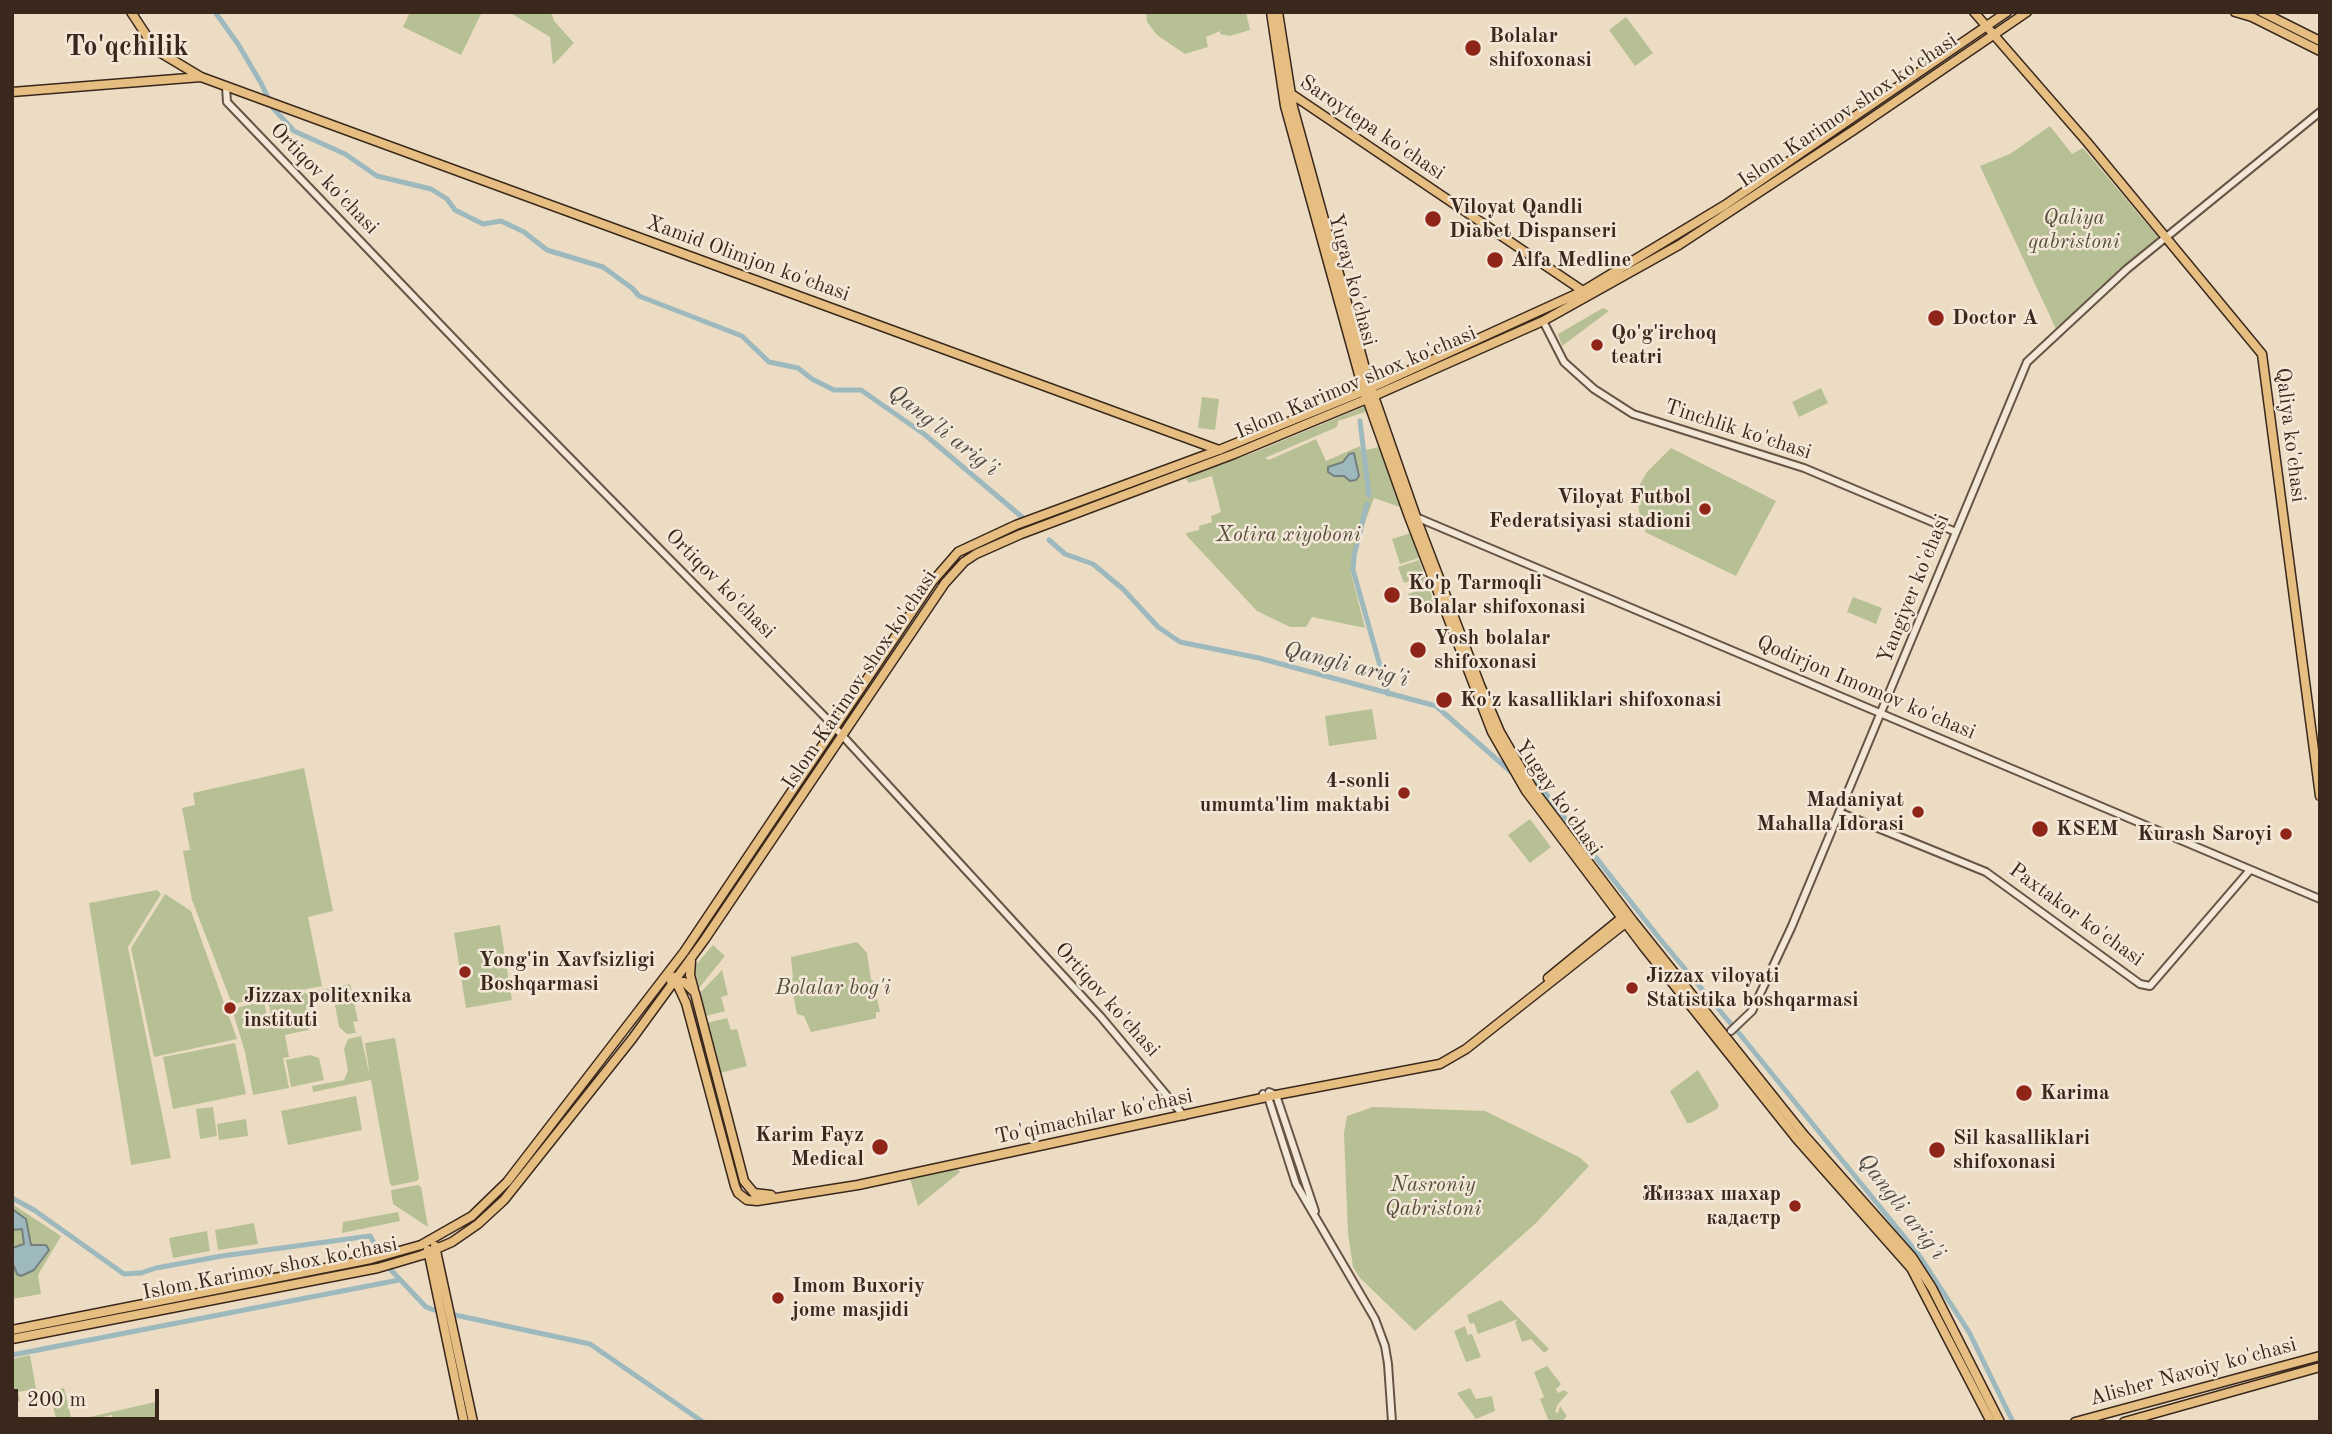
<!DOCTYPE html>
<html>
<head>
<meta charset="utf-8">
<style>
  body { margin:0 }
  #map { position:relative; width:2332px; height:1434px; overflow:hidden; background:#ecdcc3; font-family:"Old Standard TT",serif }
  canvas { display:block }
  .frame { position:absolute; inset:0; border:14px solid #3a281d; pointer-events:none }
  .scale { position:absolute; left:14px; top:1389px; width:145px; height:32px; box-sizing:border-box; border:4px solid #3a281d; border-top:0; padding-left:9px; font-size:21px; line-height:24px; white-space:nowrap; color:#3a281d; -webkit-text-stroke:5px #f3e8d8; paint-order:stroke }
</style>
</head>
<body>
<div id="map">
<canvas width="2332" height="1434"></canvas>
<div class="frame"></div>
<div class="scale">200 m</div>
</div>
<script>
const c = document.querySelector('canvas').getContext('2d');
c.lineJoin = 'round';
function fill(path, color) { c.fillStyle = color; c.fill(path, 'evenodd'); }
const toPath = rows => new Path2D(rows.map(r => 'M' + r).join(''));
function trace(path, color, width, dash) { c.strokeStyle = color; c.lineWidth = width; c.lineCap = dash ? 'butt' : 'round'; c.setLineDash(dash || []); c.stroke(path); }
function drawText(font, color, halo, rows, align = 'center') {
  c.font = font + ' "Old Standard TT",serif'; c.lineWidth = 5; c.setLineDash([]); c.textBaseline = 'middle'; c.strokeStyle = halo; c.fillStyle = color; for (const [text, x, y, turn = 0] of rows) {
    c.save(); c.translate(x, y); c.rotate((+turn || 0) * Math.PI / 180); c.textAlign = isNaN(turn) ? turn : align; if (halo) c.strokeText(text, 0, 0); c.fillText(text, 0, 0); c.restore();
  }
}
fill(toPath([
  [410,12,482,12,461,55,403,27],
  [513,12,551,12,554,21,574,43,553,65,550,37,512,14],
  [1146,12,1246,12,1250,30,1230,36,1220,34,1220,31,1206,37,1208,47,1185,54,1157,35,1147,22],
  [1626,17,1653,53,1635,66,1609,30],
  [2050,126,2072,154,2083,148,2158,237,2056,329,1980,166,2010,154],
  [1603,308,1609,311,1562,346,1558,334],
  [1821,388,1828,403,1799,417,1792,402],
  [1202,397,1219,399,1215,430,1198,428],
  [1363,407,1368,411,1338,421,1337,427,1265,458,1269,460,1316,439,1326,461,1360,446,1361,451,1379,447,1403,508,1374,498,1361,533,1351,573,1365,628,1312,617,1306,627,1290,627,1257,611,1187,536,1186,533,1199,530,1199,526,1212,522,1211,516,1221,512,1212,476,1189,483,1184,476,1253,453],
  [1671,448,1776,501,1736,576,1645,532,1647,525,1640,517,1636,491,1647,472],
  [1411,533,1419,558,1400,564,1392,539],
  [1419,560,1434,602,1414,610,1408,594,1420,590,1416,579,1404,583,1398,567],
  [1853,597,1882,608,1876,624,1847,612],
  [1372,709,1377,739,1329,746,1325,716],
  [304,768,333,911,308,917,322,986,232,1004,192,900,183,851,190,850,182,808,195,805,193,793],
  [1530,819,1551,847,1530,863,1508,835],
  [157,890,161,894,128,947,171,1158,131,1165,89,903],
  [165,894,191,911,237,1039,154,1057,131,948],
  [500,925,512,1000,466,1008,454,933],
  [857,942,867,953,871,980,873,980,880,1012,876,1012,876,1018,873,1019,811,1032,804,1016,797,1014,790,979,793,978,791,957],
  [713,945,725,956,699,988,694,967],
  [722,970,728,995,721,997,725,1011,706,1016,700,993],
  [350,984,358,1021,353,1022,356,1033,347,1034,339,1027,334,1000,324,1001,321,990],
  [319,990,322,1001,309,1004,313,1024,308,1030,285,1035,289,1057,283,1058,289,1088,253,1095,245,1052,232,1009,264,1001,268,1021,272,1020,268,1001],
  [727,1018,731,1030,737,1029,747,1066,720,1073,707,1023],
  [361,1036,370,1077,365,1043,395,1038,419,1178,417,1181,392,1186,390,1184,371,1080,313,1092,312,1086,344,1080,348,1071,344,1049,348,1039],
  [235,1043,246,1094,173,1109,163,1057],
  [310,1055,319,1058,324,1080,291,1087,286,1060],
  [1698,1070,1719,1105,1717,1109,1691,1123,1687,1123,1670,1091],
  [356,1096,362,1130,288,1145,281,1111],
  [213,1107,217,1136,200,1139,196,1109],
  [1373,1107,1485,1111,1579,1157,1589,1166,1536,1223,1415,1331,1360,1278,1353,1267,1348,1234,1344,1133,1347,1116],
  [246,1119,248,1136,219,1140,217,1124],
  [957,1168,960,1172,918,1206,909,1175],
  [418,1185,421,1187,428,1227,393,1204,391,1190],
  [12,1204,61,1236,38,1275,41,1294,12,1299],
  [398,1212,400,1221,342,1233,343,1222],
  [254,1223,258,1244,218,1250,215,1230],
  [207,1231,210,1251,173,1258,169,1238],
  [1501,1300,1549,1349,1544,1353,1531,1339,1522,1342,1515,1322,1518,1319,1478,1334,1474,1323,1470,1324,1467,1315],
  [1465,1326,1468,1335,1472,1334,1481,1357,1466,1362,1454,1331],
  [30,1355,36,1389,18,1392,20,1401,12,1403,12,1359],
  [1547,1366,1561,1384,1556,1389,1558,1393,1564,1390,1568,1393,1558,1404,1555,1412,1558,1413,1560,1406,1567,1416,1561,1422,1549,1422,1540,1399,1544,1397,1534,1372],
  [64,1388,72,1421,155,1402,157,1422,115,1422,112,1415,82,1422,60,1422,56,1418,50,1395,41,1397,40,1393],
  [1470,1388,1476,1399,1492,1396,1495,1411,1476,1419,1457,1393]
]), '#b7c094');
const water = toPath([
  [1354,453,1359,476,1356,480,1350,481,1344,476,1334,476,1328,472,1328,467,1343,462,1349,454,1354,453],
  [12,1209,26,1219,31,1245,46,1245,49,1250,34,1270,21,1276,17,1274,12,1262,12,1248,24,1244,22,1229,12,1230,12,1209]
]);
fill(water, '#9db9be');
trace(water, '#757f7e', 2);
trace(toPath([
  [215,12,238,44,261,83,273,108,294,131,345,154,377,176,431,189,447,199,455,210,483,224,501,221,524,232,547,250,603,267,632,288,639,296,742,336,769,362,798,368,812,379,834,390,861,390,924,434,1022,517],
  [1360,421,1369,495],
  [1367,504,1354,556,1353,570,1388,694],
  [1049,540,1065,554,1093,564,1123,589,1158,627,1180,642,1259,658,1436,706,1510,771],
  [1531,781,1543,790,1660,939,1731,1024],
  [1738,1032,1919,1255,1969,1332,2012,1420],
  [12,1198,34,1210,124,1274,141,1273,156,1268,222,1256,370,1236,373,1241],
  [391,1270,426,1307,434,1310],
  [455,1315,590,1344,703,1422],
  [12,1355,399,1280]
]), '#9db9be', 5);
const minor = toPath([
  [226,86,227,102,502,389,828,720,1101,1017,1184,1116],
  [1543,321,1564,362,1594,389,1633,414,1804,468,1956,532],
  [1416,517,2320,899],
  [1841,813,1986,872,2140,984,2150,986,2250,870],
  [1731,1031,1752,1011,1791,928,2027,362,2127,269,2320,112],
  [1269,1092,1276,1095,1315,1211],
  [1263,1094,1269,1100,1296,1184,1375,1319,1385,1346,1388,1364,1392,1422]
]);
const major = toPath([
  [131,12,156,50,201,77],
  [1271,12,1285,106,1361,382,1408,514,1492,732,1526,791,1643,946,1796,1138,1911,1268,1991,1422],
  [1278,12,1293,107,1368,379,1420,528,1480,685,1500,732,1533,789,1633,921,1804,1135,1912,1257,1932,1288,2000,1422],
  [1974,12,2087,142,2262,354,2320,796],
  [2235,12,2252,17,2320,51],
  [2262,12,2320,41],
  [12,92,201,77,1219,450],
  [1290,93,1583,291],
  [691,961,690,975,694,990],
  [674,977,686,1003,735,1186,738,1193,747,1200,757,1201,858,1185,1276,1095,1440,1064,1466,1049,1628,921],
  [1548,978,1625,915],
  [671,981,684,982,695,993,744,1181,754,1193,771,1195],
  [435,1246,473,1422],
  [428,1250,464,1422],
  [12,1330,371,1259,421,1245,472,1216,507,1182,684,952,932,582,958,552,1016,525,1219,450,1364,391,1583,291,1725,205,2007,12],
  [12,1339,378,1268,422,1255,452,1242,478,1224,504,1200,632,1039,705,939,945,583,964,562,976,554,1021,534,1234,454,1367,399,1543,321,1679,245,1854,130,2027,12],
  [2075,1422,2320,1356],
  [2124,1422,2320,1367]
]);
trace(minor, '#665546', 10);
trace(major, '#3a281d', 11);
trace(minor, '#f3e8d8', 6);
trace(major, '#e6be82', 8);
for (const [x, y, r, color] of [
  [1473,48,9,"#8f2418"],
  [1433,219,9,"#8f2418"],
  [1495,260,9,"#8f2418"],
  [1936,318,9,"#8f2418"],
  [1597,345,7,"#8f2418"],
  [1705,509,7,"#8f2418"],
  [1392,595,9,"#8f2418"],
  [1418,650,9,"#8f2418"],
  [1444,700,9,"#8f2418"],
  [1404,793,7,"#8f2418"],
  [1918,812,7,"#8f2418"],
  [2040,829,9,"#8f2418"],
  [2286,834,7,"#8f2418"],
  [465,972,7,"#8f2418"],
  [1632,988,7,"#8f2418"],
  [230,1008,7,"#8f2418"],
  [2024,1093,9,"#8f2418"],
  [880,1147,9,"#8f2418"],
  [1937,1150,9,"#8f2418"],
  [1795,1206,7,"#8f2418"],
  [778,1298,7,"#8f2418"]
]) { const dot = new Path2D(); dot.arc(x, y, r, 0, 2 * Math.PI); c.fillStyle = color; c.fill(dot); trace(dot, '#f3e8d8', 2.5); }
drawText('bold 21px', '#3a281d', '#f3e8d8', [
  ["Bolalar",1489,36],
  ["shifoxonasi",1489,60],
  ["Viloyat Qandli",1449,207],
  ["Diabet Dispanseri",1449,231],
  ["Alfa Medline",1511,260],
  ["Doctor A",1952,318],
  ["Qo'g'irchoq",1611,333],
  ["teatri",1611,357],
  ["Viloyat Futbol",1691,497,"right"],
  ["Federatsiyasi stadioni",1691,521,"right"],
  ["Ko'p Tarmoqli",1408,583],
  ["Bolalar shifoxonasi",1408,607],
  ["Yosh bolalar",1434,638],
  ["shifoxonasi",1434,662],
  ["Ko'z kasalliklari shifoxonasi",1460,700],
  ["4-sonli",1390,781,"right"],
  ["umumta'lim maktabi",1390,805,"right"],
  ["Madaniyat",1904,800,"right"],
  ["Mahalla Idorasi",1904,824,"right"],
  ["KSEM",2056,829],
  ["Kurash Saroyi",2272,834,"right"],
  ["Yong'in Xavfsizligi",479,960],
  ["Boshqarmasi",479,984],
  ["Jizzax viloyati",1646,976],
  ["Statistika boshqarmasi",1646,1000],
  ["Jizzax politexnika",244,996],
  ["instituti",244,1020],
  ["Karima",2040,1093],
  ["Karim Fayz",864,1135,"right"],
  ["Medical",864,1159,"right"],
  ["Sil kasalliklari",1953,1138],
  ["shifoxonasi",1953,1162],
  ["Жиззах шахар",1781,1194,"right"],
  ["кадастр",1781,1218,"right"],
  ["Imom Buxoriy",792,1286],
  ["jome masjidi",792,1310]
], 'left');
drawText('21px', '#3a281d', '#f3e8d8', [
  ["Islom Karimov shox ko'chasi",1848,111,-34],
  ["Saroytepa ko'chasi",1372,128,34],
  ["Ortiqov ko'chasi",324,179,46],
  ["Xamid Olimjon ko'chasi",748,259,20],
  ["Yugay ko'chasi",1352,280,75],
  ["Islom Karimov shox ko'chasi",1356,383,-23],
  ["Tinchlik ko'chasi",1738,430,18],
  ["Qaliya ko'chasi",2290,435,83],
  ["Ortiqov ko'chasi",720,584,45],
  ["Yangiyer ko'chasi",1914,589,-68],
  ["Islom Karimov shox ko'chasi",860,680,-56],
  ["Qodirjon Imomov ko'chasi",1866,688,23],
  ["Yugay ko'chasi",1558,798,55],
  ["Paxtakor ko'chasi",2076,915,36],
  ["Ortiqov ko'chasi",1107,1000,48],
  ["To'qimachilar ko'chasi",1094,1117,-12],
  ["Islom Karimov shox ko'chasi",270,1269,-11],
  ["Alisher Navoiy ko'chasi",2193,1372,-15]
]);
drawText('italic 21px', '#594e3b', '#f3e8d8', [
  ["Qaliya",2074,218],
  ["qabristoni",2074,242],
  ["Xotira xiyoboni",1288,535],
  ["Bolalar bog'i",833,988],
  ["Nasroniy",1433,1185],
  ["Qabristoni",1433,1209]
]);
drawText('italic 23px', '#534c45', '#f3e8d8', [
  ["Qang'li arig'i",943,431,38],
  ["Qangli arig'i",1346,665,14],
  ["Qangli arig'i",1901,1207,52]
]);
drawText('bold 28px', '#3a281d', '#f3e8d8', [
  ["To'qchilik",127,48]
]);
</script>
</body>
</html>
